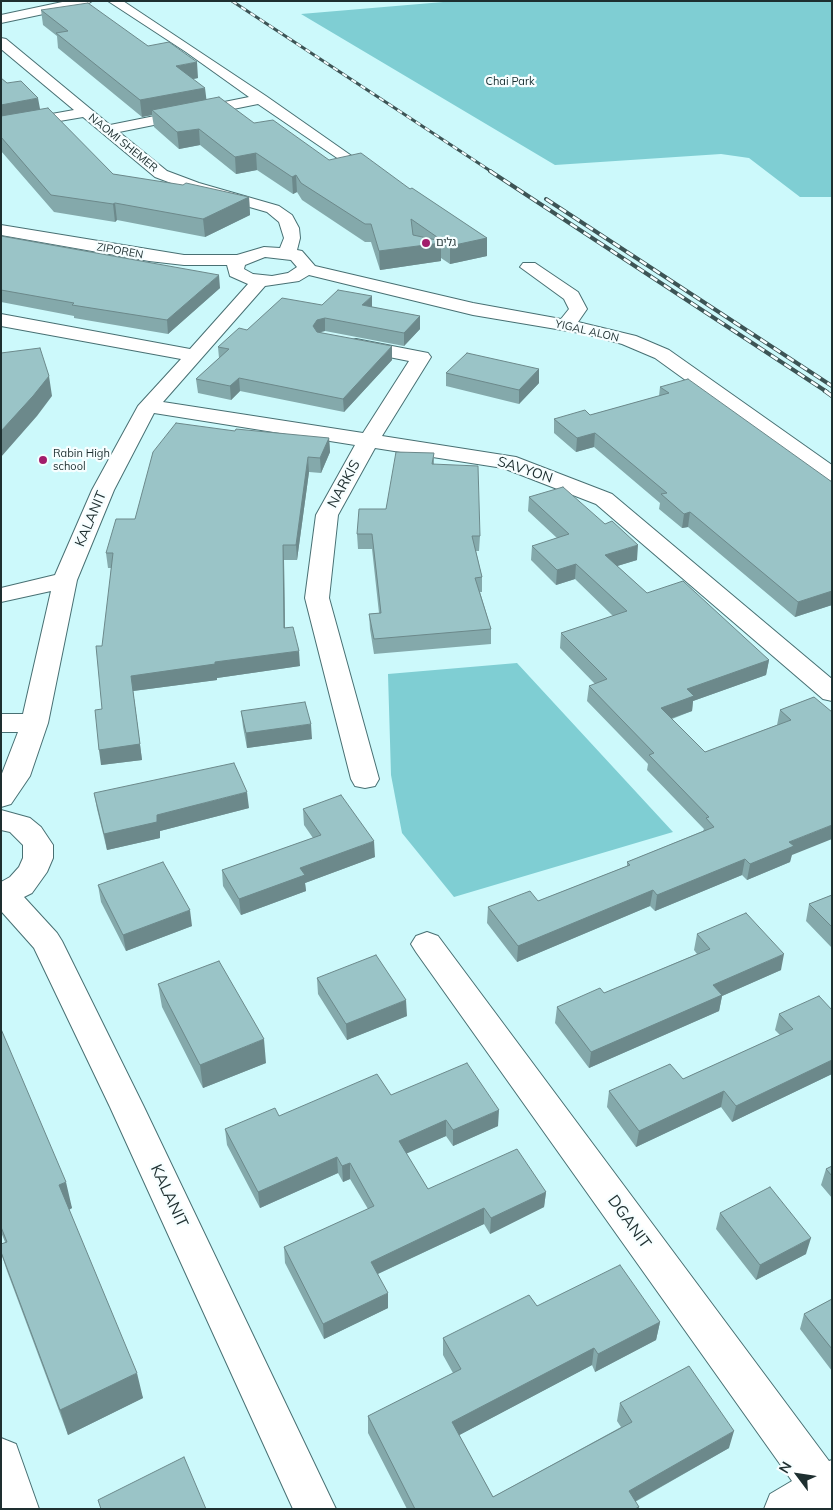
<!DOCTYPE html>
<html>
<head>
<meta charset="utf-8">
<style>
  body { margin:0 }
  #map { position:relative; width:833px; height:1510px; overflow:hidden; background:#ccf9fb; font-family:Mulish,sans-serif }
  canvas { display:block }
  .frame { position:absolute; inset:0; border:2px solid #1e2f30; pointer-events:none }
  .north { position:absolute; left:773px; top:1450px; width:50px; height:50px; -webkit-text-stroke:4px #f6feff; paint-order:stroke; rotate:301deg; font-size:14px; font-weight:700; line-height:20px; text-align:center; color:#1e2f30 }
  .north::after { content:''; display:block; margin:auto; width:18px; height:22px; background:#1e2f30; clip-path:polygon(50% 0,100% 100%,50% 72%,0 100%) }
</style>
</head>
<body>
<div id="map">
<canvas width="833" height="1510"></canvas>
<div class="frame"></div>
<div class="north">N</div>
</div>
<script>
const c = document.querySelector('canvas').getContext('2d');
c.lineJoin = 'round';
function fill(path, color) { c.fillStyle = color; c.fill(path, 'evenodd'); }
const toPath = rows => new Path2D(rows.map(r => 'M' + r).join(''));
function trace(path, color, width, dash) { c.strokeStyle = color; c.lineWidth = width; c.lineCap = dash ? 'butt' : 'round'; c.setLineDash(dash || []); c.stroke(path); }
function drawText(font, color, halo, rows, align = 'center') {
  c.font = font + ' Mulish,"Noto Sans Hebrew",sans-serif'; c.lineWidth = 4.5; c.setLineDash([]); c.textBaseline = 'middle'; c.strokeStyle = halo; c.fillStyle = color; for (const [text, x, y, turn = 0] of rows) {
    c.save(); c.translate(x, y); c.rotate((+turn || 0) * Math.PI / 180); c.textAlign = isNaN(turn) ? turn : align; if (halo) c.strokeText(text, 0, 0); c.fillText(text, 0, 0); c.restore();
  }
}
fill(toPath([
  [455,1,832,1,832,197,800,197,749,158,721,154,555,165,301,14],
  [517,663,673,832,454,897,402,833,391,775,388,674]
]), '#7fced3');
const minor = toPath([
  [67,1,92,1,86,5,1,23,1,15,67,1],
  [108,1,123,1,266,96,356,159,353,162,343,162,258,104,119,132,167,171,199,183,279,206,292,215,299,228,300,238,297,250,302,251,315,266,473,303,561,319,569,309,564,299,520,267,523,263,535,263,578,292,587,309,578,322,636,336,669,350,832,465,832,481,824,480,655,358,622,344,586,334,473,315,309,275,299,281,265,286,163,402,363,433,409,361,349,349,346,345,349,341,356,339,428,353,431,357,382,436,516,457,612,494,832,679,832,701,823,699,596,504,503,468,375,448,338,515,329,598,379,779,375,786,365,788,355,786,351,779,305,598,316,515,355,445,154,413,114,490,77,580,48,723,30,776,11,804,1,807,1,776,18,732,1,732,1,714,23,714,51,591,1,602,1,588,55,575,92,490,138,406,181,359,1,326,1,314,190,349,248,284,230,276,227,265,184,265,149,261,1,235,1,225,184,255,237,255,264,247,280,248,284,238,279,222,267,212,187,189,155,177,83,117,1,131,1,123,74,110,1,49,1,38,6,39,110,125,249,97,186,52,108,1],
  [265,257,291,260,297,267,288,273,272,276,253,274,244,269,245,265,265,257],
  [1,810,30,818,41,827,53,845,53,858,47,872,32,893,24,897,57,933,62,941,144,1107,336,1509,293,1509,110,1107,34,948,1,911,1,882,10,877,19,867,23,858,23,845,10,832,1,830,1,810],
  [427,932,438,936,829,1461,832,1460,832,1509,764,1509,770,1494,792,1481,416,952,411,944,416,936,427,932],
  [1,1438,16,1444,39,1509,1,1509,1,1438]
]);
trace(minor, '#487073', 2);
fill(minor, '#fff');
const railFar2 = toPath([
  [232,1,492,172]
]);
const railFar1 = toPath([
  [490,171,827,392],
  [546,199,832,386]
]);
const rail = toPath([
  [825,391,832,396]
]);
trace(railFar2, '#3d5455', 3);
trace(railFar1, '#3d5455', 4);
trace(rail, '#3d5455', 4.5);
trace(railFar2, '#f6feff', 2, [5.5]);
trace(railFar1, '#f6feff', 2.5, [8]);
trace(rail, '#f6feff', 3, [9]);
fill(toPath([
  [41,10,148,46,198,78,193,79,206,100,329,160,410,189,487,238,487,256,450,264,441,258,441,261,380,270,371,242,365,242,302,200,297,192,293,194,257,170,236,174,200,145,179,149,154,127,152,115,142,117,58,48,57,36,43,25],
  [1,78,40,110,113,174,249,197,250,215,205,237,117,220,115,222,54,212,1,151],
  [1,236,220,288,168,334,74,318,74,316,1,302],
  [322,305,372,307,420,316,420,329,404,346,325,331,320,332,392,360,344,412,240,391,231,400,198,393,196,379,219,358,218,347,247,330],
  [539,369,539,383,519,404,446,386,446,373],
  [660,387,832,482,832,605,795,617,688,527,682,528,659,509,660,503,594,447,576,452,554,433,554,419,590,415,659,396],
  [235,431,329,438,330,452,321,473,309,472,297,560,284,560,285,628,300,666,217,678,217,680,133,691,142,760,101,765,102,709,111,568,108,568,106,553,135,519],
  [434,453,434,464,480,536,479,551,476,551,482,577,482,592,480,592,491,629,491,644,374,654,370,629,369,614,379,613,372,549,358,549,357,534,386,509],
  [529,497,637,560,617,566,647,593,769,660,766,675,693,701,692,711,672,719,705,752,777,725,780,710,814,697,790,862,747,880,742,875,655,911,650,906,517,962,487,923,488,907,538,901,627,866,627,862,703,831,704,829,647,770,648,764,587,701,589,686,595,684,560,648,561,633,613,616,575,579,556,585,531,560,532,546,557,538,528,511],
  [241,711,312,739,247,748,243,727],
  [94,793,249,808,160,831,160,838,107,850,97,809],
  [303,809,375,857,305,883,306,891,241,915,223,886,222,870,313,838,304,825],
  [98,885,192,926,126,951,101,902],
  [832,895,832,948,806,921,809,904],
  [697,934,781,970,722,996,719,1011,589,1068,555,1023,557,1007,604,993,697,954,694,950],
  [317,978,407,1016,347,1040,318,994],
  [158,984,266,1063,203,1088,162,1007],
  [832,1010,832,1074,732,1122,721,1107,636,1147,607,1107,609,1091,683,1079,780,1035,775,1030,779,1014],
  [1,1029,72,1208,69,1210,143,1398,68,1435,7,1271,1,1253,5,1242,1,1232],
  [391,1095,498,1126,453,1146,446,1136,406,1153,428,1189,546,1192,544,1207,490,1234,484,1224,378,1274,388,1308,324,1339,285,1263,284,1247,368,1209,350,1179,343,1182,338,1173,260,1208,227,1145,225,1129,279,1116],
  [832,1166,832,1198,821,1185,826,1169],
  [720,1213,806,1254,756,1280,716,1229],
  [832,1299,832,1371,800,1329,804,1314],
  [537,1306,660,1322,656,1340,595,1372,592,1365,459,1435,493,1497,621,1427,617,1421,620,1403,729,1448,635,1502,639,1507,638,1509,407,1509,368,1433,368,1416,453,1373,443,1355,443,1338]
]), '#84a9ab');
fill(toPath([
  [197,62,198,78,177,82,176,66],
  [205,88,207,104,152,110,152,115,142,117,140,100],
  [38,98,41,114,1,121,1,105],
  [199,129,200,145,179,149,177,132],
  [256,153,257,170,236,174,235,157],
  [296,175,297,192,293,194,292,177],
  [249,197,250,215,205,237,203,219],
  [115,203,117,220,115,222,113,204],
  [487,238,487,256,450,264,450,246],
  [441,243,441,261,380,270,379,251],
  [219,275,220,288,168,334,167,320],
  [372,296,372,309,362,305],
  [420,316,420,329,404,346,404,333],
  [325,318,325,331,317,333,313,326,317,320],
  [392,346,392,360,344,412,343,399],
  [539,369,539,383,519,404,519,390],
  [49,376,52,396,37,416,1,457,1,431],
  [239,378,240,391,231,400,230,386],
  [595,433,594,447,576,452,577,438],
  [329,438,330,452,321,473,320,458],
  [308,457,309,472,297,560,296,545],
  [690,512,688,527,682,528,684,514],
  [283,545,284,560,285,644,284,628],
  [638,545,637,560,604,570,605,555],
  [576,564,575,579,556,585,557,570],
  [832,591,832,605,795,617,798,602],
  [299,651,300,666,217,678,217,680,133,691,142,760,101,765,99,750,131,676,215,662],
  [769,660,766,675,693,701,692,711,658,723,661,708,687,689],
  [311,724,312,739,247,748,246,733],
  [247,792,249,808,160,831,160,838,107,850,104,834,157,815],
  [832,825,832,839,792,855,790,862,747,880,750,864,789,842],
  [374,841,375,857,305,883,306,891,241,915,239,899,300,868],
  [745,859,742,875,655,911,657,895],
  [653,890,650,906,517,962,518,946],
  [190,910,192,926,126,951,123,935],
  [784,954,781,970,722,996,719,1011,589,1068,591,1052,713,985],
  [406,1000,407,1016,347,1040,346,1024],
  [264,1039,266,1063,203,1088,200,1065],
  [832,1060,832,1074,732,1122,736,1106],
  [724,1091,721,1107,636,1147,639,1131],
  [499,1110,498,1126,453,1146,453,1130],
  [446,1120,446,1136,399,1157,399,1141],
  [337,1157,338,1173,260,1208,258,1192],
  [350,1163,350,1179,343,1182,342,1166],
  [66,1182,72,1208,66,1211,59,1185],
  [546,1192,544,1207,490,1234,491,1218],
  [484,1208,484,1224,371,1277,371,1262],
  [811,1238,806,1254,756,1280,760,1265],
  [388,1293,388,1308,324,1339,323,1324],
  [660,1322,656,1340,595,1372,598,1354],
  [594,1348,592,1365,452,1439,452,1422],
  [137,1373,143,1398,68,1435,60,1410],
  [734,1431,729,1448,625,1507,629,1491]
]), '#6c898b');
const building = toPath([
  [88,3,148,46,169,42,197,62,176,66,205,88,140,100,56,33,68,31,41,10,88,3],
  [1,78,7,83,21,81,38,98,1,105,1,78],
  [219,97,254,123,273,120,329,160,361,153,410,189,412,188,487,238,450,246,411,219,413,235,441,241,441,243,379,251,371,224,365,224,301,183,296,175,292,177,256,153,235,157,199,129,177,132,152,110,219,97],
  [48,108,113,174,183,185,186,183,249,197,203,219,115,203,113,204,51,195,1,137,1,116,48,108],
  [1,236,219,275,167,320,72,305,74,303,1,290,1,236],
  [338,290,372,296,362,305,420,316,404,333,325,318,317,320,313,326,317,332,392,346,343,399,239,378,230,386,196,379,229,349,218,347,239,328,247,330,282,298,322,305,338,290],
  [40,348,49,376,33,396,1,431,1,353,40,348],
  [467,353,539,369,519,390,446,373,467,353],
  [688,379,832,482,832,591,798,602,690,512,684,514,661,494,667,493,595,433,577,438,554,419,585,410,590,415,669,393,660,387,688,379],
  [176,423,235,431,236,429,329,438,320,458,308,457,296,545,283,545,284,628,293,627,299,651,215,662,215,664,131,676,140,744,99,750,95,710,102,709,96,646,102,646,113,553,106,553,116,519,135,519,153,452,176,423],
  [396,452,434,453,432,464,478,466,480,536,472,536,482,577,475,578,491,629,374,639,369,614,381,613,372,534,357,534,359,509,386,509,396,452],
  [563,487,605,524,612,521,638,545,605,555,647,593,683,581,769,660,687,689,694,696,661,708,705,752,791,720,780,710,814,697,832,712,832,825,789,842,794,846,750,864,745,859,657,895,653,890,518,946,488,907,530,891,538,901,630,865,627,862,714,827,706,818,709,817,649,755,654,753,589,686,607,679,561,633,627,611,576,564,557,570,532,546,569,534,529,497,563,487],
  [305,702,311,724,246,733,241,711,305,702],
  [234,763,247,792,157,815,157,822,104,834,94,793,234,763],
  [341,795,374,841,300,868,305,875,239,899,222,870,321,835,303,809,341,795],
  [163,862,190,910,123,935,98,885,163,862],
  [832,895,832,927,809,904,832,895],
  [746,913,784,954,713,985,722,995,591,1052,557,1007,600,988,604,993,710,949,697,934,746,913],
  [376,955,406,1000,346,1024,317,978,376,955],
  [219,961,264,1039,200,1065,158,984,219,961],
  [819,996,832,1010,832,1060,736,1106,724,1091,639,1131,609,1091,670,1064,683,1079,793,1029,779,1014,819,996],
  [1,1029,66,1182,59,1185,137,1373,60,1410,1,1252,1,1244,7,1242,1,1227,1,1029],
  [467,1063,499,1110,453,1130,446,1120,399,1141,428,1189,517,1149,546,1192,491,1218,484,1208,371,1262,388,1293,323,1324,284,1247,374,1206,350,1163,342,1166,337,1157,258,1192,225,1129,275,1108,279,1116,377,1074,391,1095,467,1063],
  [832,1166,832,1176,826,1169,832,1166],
  [770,1187,811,1238,760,1265,720,1213,770,1187],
  [620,1265,660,1322,598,1354,594,1348,452,1422,493,1497,632,1422,620,1403,689,1366,734,1431,629,1491,639,1507,635,1509,415,1509,368,1416,461,1369,443,1338,529,1295,537,1306,620,1265],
  [832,1299,832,1349,804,1314,832,1299],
  [184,1457,206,1509,101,1509,98,1500,184,1457]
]);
fill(building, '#9ac4c7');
trace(building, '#6c898b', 1);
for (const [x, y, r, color] of [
  [426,243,5,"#a21d6b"],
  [43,460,5,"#a21d6b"]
]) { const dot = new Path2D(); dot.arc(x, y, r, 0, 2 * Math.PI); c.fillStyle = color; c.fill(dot); trace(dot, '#f6feff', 2); }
drawText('11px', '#162e30', '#f6feff', [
  ["Chai Park",510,82]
]);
drawText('11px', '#1e2f30', '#f6feff', [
  ["NAOMI SHEMER",123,143,39],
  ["ZIPOREN",120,251,10],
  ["YIGAL ALON",587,331,13]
]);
drawText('11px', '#1e2f30', '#f6feff', [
  ["גלים",436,243],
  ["Rabin High",53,454],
  ["school",53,467]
], 'left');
drawText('14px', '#1e2f30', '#f6feff', [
  ["SAVYON",525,470,18],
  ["NARKIS",344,484,-61],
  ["KALANIT",91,519,-67]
]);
drawText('16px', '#1e2f30', '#f6feff', [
  ["KALANIT",169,1196,65],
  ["DGANIT",629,1222,54]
]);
</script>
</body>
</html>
